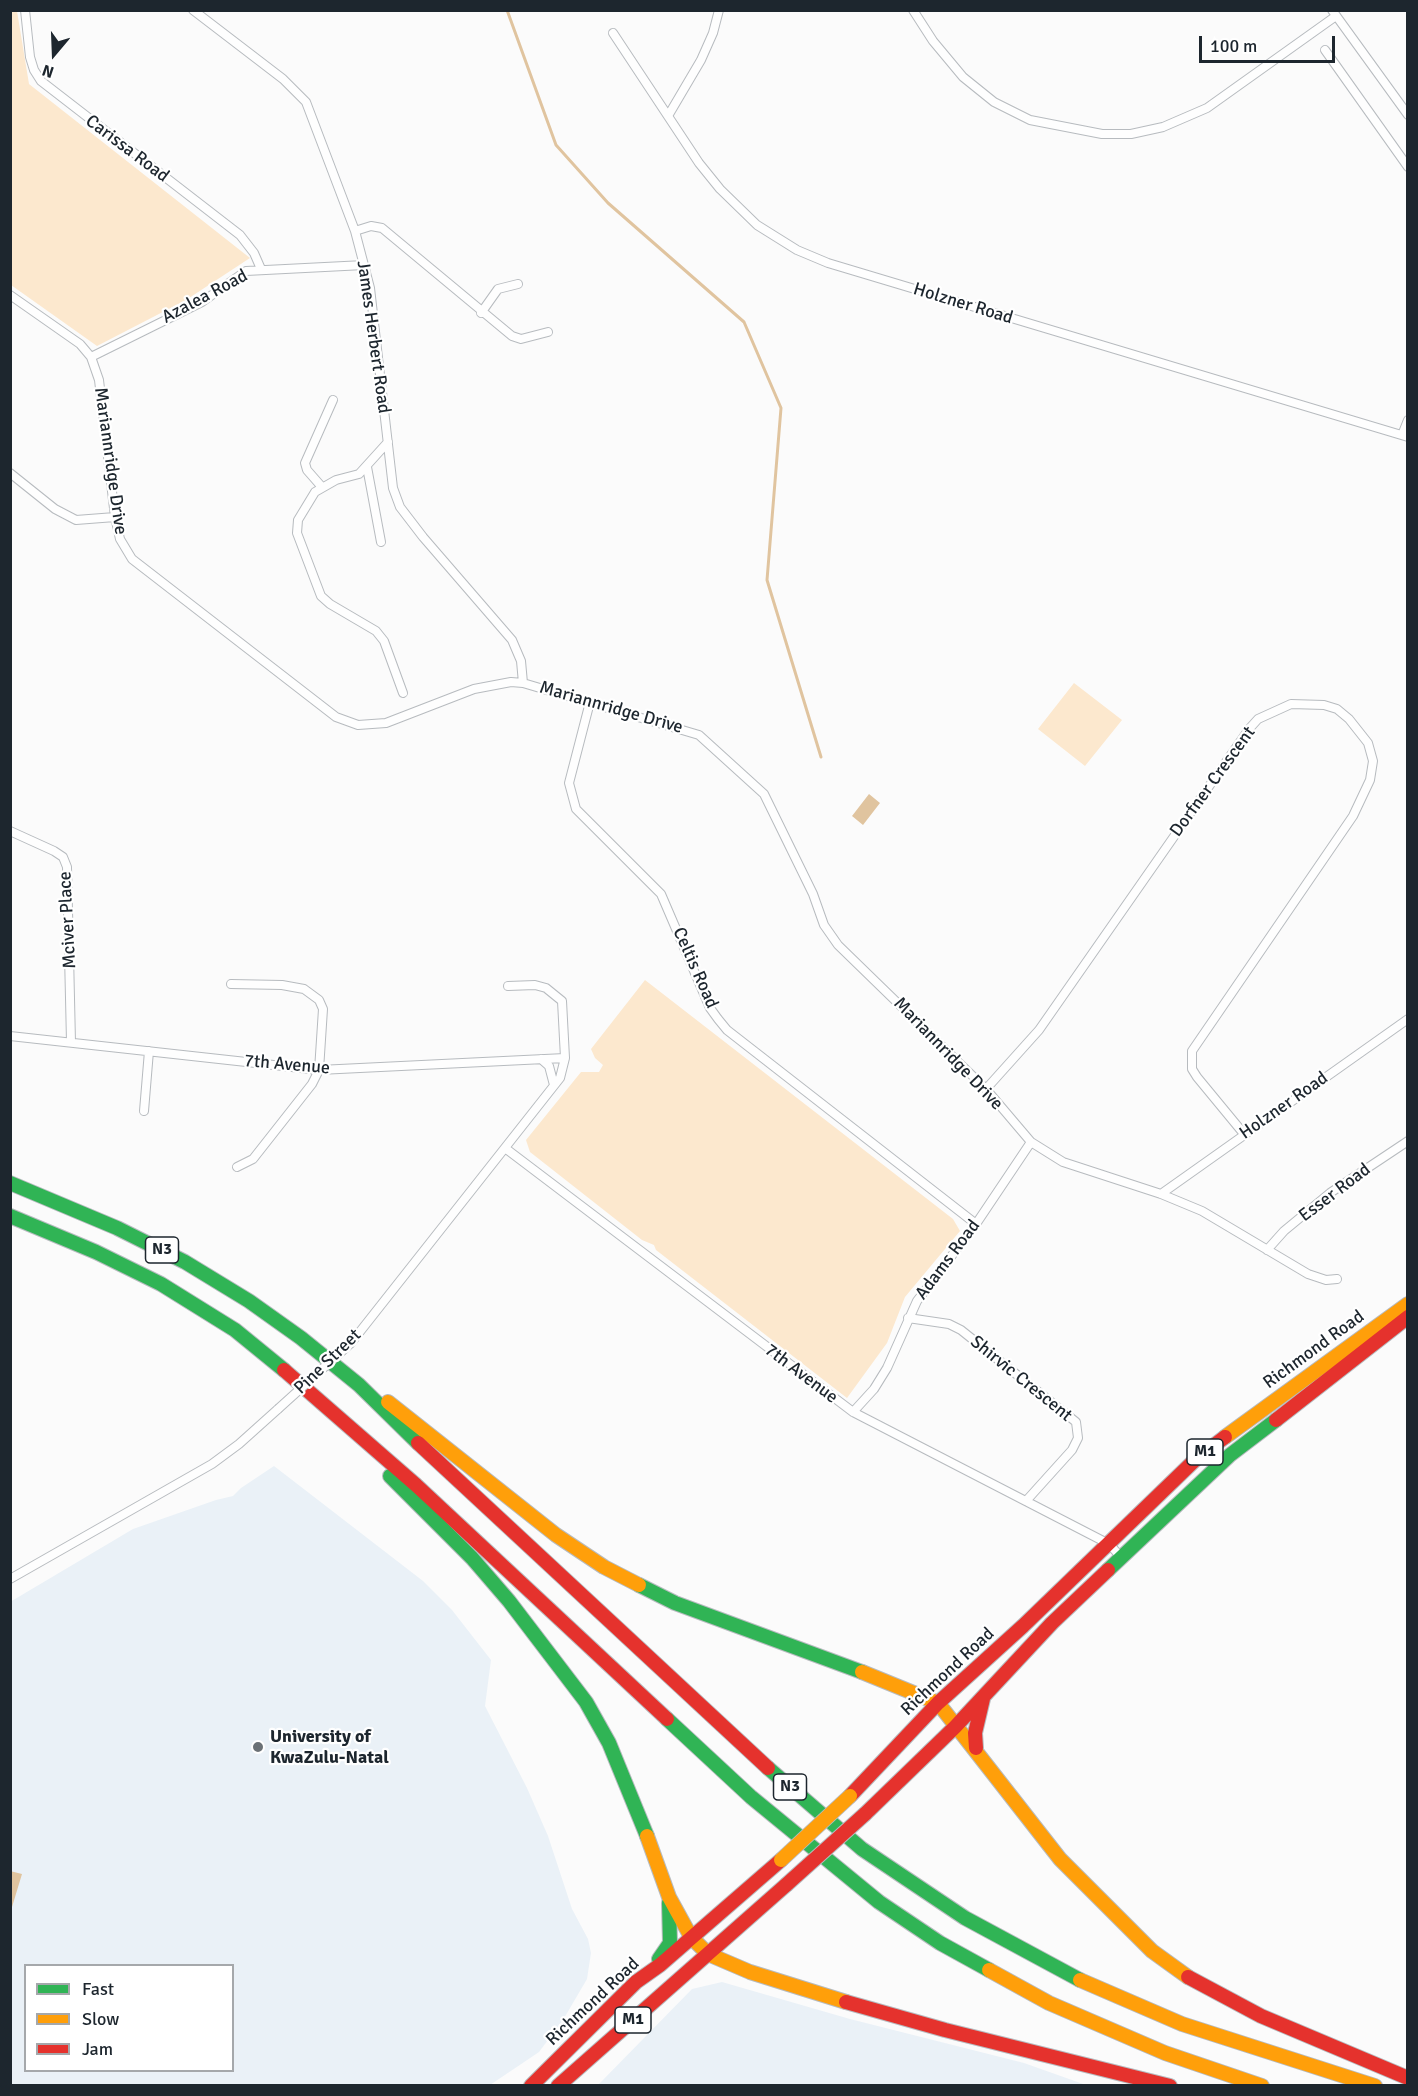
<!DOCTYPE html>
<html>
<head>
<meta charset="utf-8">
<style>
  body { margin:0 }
  #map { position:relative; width:1418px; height:2096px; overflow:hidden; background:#fbfbfb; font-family:Signika,sans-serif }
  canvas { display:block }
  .frame { position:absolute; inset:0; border:12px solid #1d262e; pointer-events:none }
  .legend { position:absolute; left:24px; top:1964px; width:210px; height:108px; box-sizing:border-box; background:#fff; border:2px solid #a5a8ab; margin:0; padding:8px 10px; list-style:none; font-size:18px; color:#1d262e }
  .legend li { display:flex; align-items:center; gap:12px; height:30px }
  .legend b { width:30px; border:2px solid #a5a8ab }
  .north { position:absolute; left:24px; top:24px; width:60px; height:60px; -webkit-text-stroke:4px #fff; paint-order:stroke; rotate:199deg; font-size:16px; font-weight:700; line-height:24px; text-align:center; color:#1d262e }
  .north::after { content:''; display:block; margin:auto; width:21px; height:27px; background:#1d262e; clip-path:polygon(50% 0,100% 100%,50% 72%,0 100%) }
  .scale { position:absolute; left:1199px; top:36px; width:136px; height:27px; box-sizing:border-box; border:3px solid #1d262e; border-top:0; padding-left:8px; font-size:18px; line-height:21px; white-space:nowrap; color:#1d262e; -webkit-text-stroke:4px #fff; paint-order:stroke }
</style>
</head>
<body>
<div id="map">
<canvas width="1418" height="2096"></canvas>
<div class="frame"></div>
<ul class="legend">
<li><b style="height:8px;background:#30b455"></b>Fast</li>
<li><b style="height:8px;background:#ff9f0a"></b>Slow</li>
<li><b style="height:8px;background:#e5322d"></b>Jam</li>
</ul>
<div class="north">N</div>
<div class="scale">100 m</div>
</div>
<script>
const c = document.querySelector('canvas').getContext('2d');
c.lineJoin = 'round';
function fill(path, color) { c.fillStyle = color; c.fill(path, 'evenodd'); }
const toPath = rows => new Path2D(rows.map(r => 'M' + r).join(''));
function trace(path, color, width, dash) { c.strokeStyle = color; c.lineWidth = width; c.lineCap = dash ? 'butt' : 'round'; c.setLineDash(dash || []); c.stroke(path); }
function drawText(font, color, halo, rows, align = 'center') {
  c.font = font + ' Signika,sans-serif'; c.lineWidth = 4.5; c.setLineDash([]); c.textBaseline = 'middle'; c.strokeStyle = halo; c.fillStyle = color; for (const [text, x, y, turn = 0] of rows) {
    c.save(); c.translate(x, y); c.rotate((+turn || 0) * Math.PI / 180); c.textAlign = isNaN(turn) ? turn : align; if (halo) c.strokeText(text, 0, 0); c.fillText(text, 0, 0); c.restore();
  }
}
fill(toPath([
  [274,1466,423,1581,452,1610,491,1660,485,1706,527,1788,548,1836,572,1909,588,1939,591,1953,587,1979,563,2020,539,2052,490,2085,11,2085,10,1602,133,1529,216,1500,233,1496,241,1488],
  [26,1966,232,1966,232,2070,26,2070],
  [722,1982,850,2019,1024,2063,1086,2085,598,2085,692,1989]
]), '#eaf1f7');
fill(toPath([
  [17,11,29,84,250,258,186,300,97,346,11,285,10,11],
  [1074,683,1122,720,1085,766,1038,729],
  [645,980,953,1219,960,1231,905,1297,887,1343,847,1398,656,1250,654,1245,642,1240,530,1152,526,1140,581,1072,599,1072,603,1065,595,1058,591,1049]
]), '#fce8ce');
fill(toPath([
  [869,794,880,803,863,825,852,816],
  [10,1871,22,1874,12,1907,10,1907]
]), '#e0c49f');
trace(toPath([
  [507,10,556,145,608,203,744,322,781,408,767,580,821,757]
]), '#e0c49f', 3);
const street = toPath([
  [25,10,30,57,34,70,41,81,240,235,254,253,261,269],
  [193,10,283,79,306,102,355,231,370,288,393,488,400,507,423,537,512,640,521,661,523,683],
  [913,10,933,41,963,77,994,102,1030,120,1102,134,1131,134,1163,127,1207,108,1336,16],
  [1332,10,1408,115],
  [613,33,699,163,720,189,757,225,797,250,828,263,1408,437],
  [1325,50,1408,167],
  [668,116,701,60,713,33,719,10],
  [355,231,371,226,382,228,512,336,521,339,548,332],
  [10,295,80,344,91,357,99,380,115,517,120,539,132,559,336,717,358,725,386,723,474,689,511,682,523,683,699,735,764,794,813,894,824,925,838,945,986,1089,1031,1142,1063,1162,1161,1194,1202,1211,1308,1274,1326,1280,1337,1279],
  [481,313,498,289,518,284],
  [91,357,202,302,246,271,364,265],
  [1402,435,1408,420],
  [388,442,359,474,336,480,315,492,298,520,297,533,321,596,330,604,376,631,384,641,403,693],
  [367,467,381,542],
  [10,473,55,509,76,520,115,517],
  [321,486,307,470,305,463,333,400],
  [590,702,569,783,576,809,661,894,710,1008,718,1019,727,1030,976,1224],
  [10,831,54,851,63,857,67,867,71,1042],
  [231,984,282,985,304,989,319,1000,323,1009,319,1070,312,1084,253,1159,237,1167],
  [10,1036,319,1070,565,1058],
  [541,1059,549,1066,554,1085],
  [986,1089,1039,1030,1249,729,1258,719,1291,704,1324,705,1337,709,1349,719,1368,743,1373,761,1370,780,1353,816,1192,1051,1192,1069,1197,1077,1244,1134],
  [144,1111,149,1051],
  [505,1148,853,1412,1109,1544,1122,1558],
  [1161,1194,1408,1019],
  [1267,1250,1284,1231,1330,1193,1408,1141],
  [908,1318,949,1324,961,1330,1076,1422,1078,1438,1072,1450,1026,1501],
  [351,1343,560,1078,565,1058,562,1001,546,988,535,985,508,986],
  [853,1412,874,1389,887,1368,917,1301,976,1224,1031,1142],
  [10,1579,212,1464,239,1444,278,1409]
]);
const fast = toPath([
  [10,1183,117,1228,185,1262,249,1301,301,1338,359,1385,418,1443],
  [10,1216,96,1252,161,1284,235,1330,284,1370],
  [390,1476,472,1558,509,1601,586,1702,609,1743,647,1836],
  [1108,1570,1230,1455,1276,1420],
  [639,1585,675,1603,862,1672],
  [667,1719,751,1797,879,1902,940,1943,989,1970],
  [768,1768,862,1849,965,1918,1080,1980],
  [659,1959,670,1943,669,1903]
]);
const slow = toPath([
  [388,1402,556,1535,604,1567,639,1585],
  [1225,1437,1408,1304],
  [862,1672,938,1703,1060,1859,1152,1951,1188,1977],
  [647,1836,669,1897,691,1937,708,1954,750,1972,846,2002],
  [989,1970,1049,2003,1165,2053,1262,2086],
  [1080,1980,1182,2024,1375,2086]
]);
const jam = toPath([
  [284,1370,416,1485,667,1719],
  [1276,1420,1408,1317],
  [418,1443,768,1768],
  [976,1748,975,1733,983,1699],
  [850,1796,938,1703,1023,1626,1196,1459,1225,1437],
  [865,1814,955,1727,1052,1623,1108,1570],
  [1188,1977,1261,2016,1408,2078],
  [846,2002,945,2030,1170,2086],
  [531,2086,636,1982,660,1965,781,1860],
  [558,2086,786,1885]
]);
trace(street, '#b7bbbf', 10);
trace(fast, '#b7bbbf', 16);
trace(slow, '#b7bbbf', 16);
trace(jam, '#b7bbbf', 16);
trace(street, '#fefefe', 8);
trace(fast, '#30b455', 14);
trace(slow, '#ff9f0a', 14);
trace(jam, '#e5322d', 14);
const streetBridge = toPath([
  [278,1409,351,1343]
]);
const slowBridge = toPath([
  [781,1860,850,1796]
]);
const jamBridge = toPath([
  [786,1885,865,1814]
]);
trace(streetBridge, '#b7bbbf', 10, []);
trace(slowBridge, '#b7bbbf', 16, []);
trace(jamBridge, '#b7bbbf', 16, []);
trace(streetBridge, '#fefefe', 8);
trace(slowBridge, '#ff9f0a', 14);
trace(jamBridge, '#e5322d', 14);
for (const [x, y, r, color] of [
  [258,1747,6,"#6b7176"]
]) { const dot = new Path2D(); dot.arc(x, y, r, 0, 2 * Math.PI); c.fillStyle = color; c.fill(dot); trace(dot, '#fff', 2); }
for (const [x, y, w] of [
  [162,1250,33],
  [1205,1452,36],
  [790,1787,33],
  [633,2020,36]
]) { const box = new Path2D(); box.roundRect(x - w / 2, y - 13, w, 26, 4.5); c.fillStyle = '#fff'; c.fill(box); trace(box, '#1d262e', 1.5); }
drawText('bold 16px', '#1d262e', null, [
  ["N3",162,1250],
  ["M1",1205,1452],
  ["N3",790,1787],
  ["M1",633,2020]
]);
drawText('18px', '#1d262e', '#fff', [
  ["Carissa Road",127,149,37],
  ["Azalea Road",205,297,-28],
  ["Holzner Road",963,304,17],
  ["James Herbert Road",373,337,82],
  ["Mariannridge Drive",110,461,82],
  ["Mariannridge Drive",611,708,16],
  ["Dorfner Crescent",1213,782,-54],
  ["Mciver Place",68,920,-93],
  ["Celtis Road",695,968,66],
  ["Mariannridge Drive",948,1054,46],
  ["7th Avenue",287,1065,5],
  ["Holzner Road",1284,1106,-35],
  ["Esser Road",1335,1193,-37],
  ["Adams Road",948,1260,-53],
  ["Richmond Road",1314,1350,-36],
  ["Pine Street",328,1362,-44],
  ["7th Avenue",801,1374,37],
  ["Shirvic Crescent",1021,1379,39],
  ["Richmond Road",948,1672,-43],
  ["Richmond Road",593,2002,-43]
]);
drawText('bold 18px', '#1d262e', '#fff', [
  ["University of",270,1737],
  ["KwaZulu-Natal",270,1758]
], 'left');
</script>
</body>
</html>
